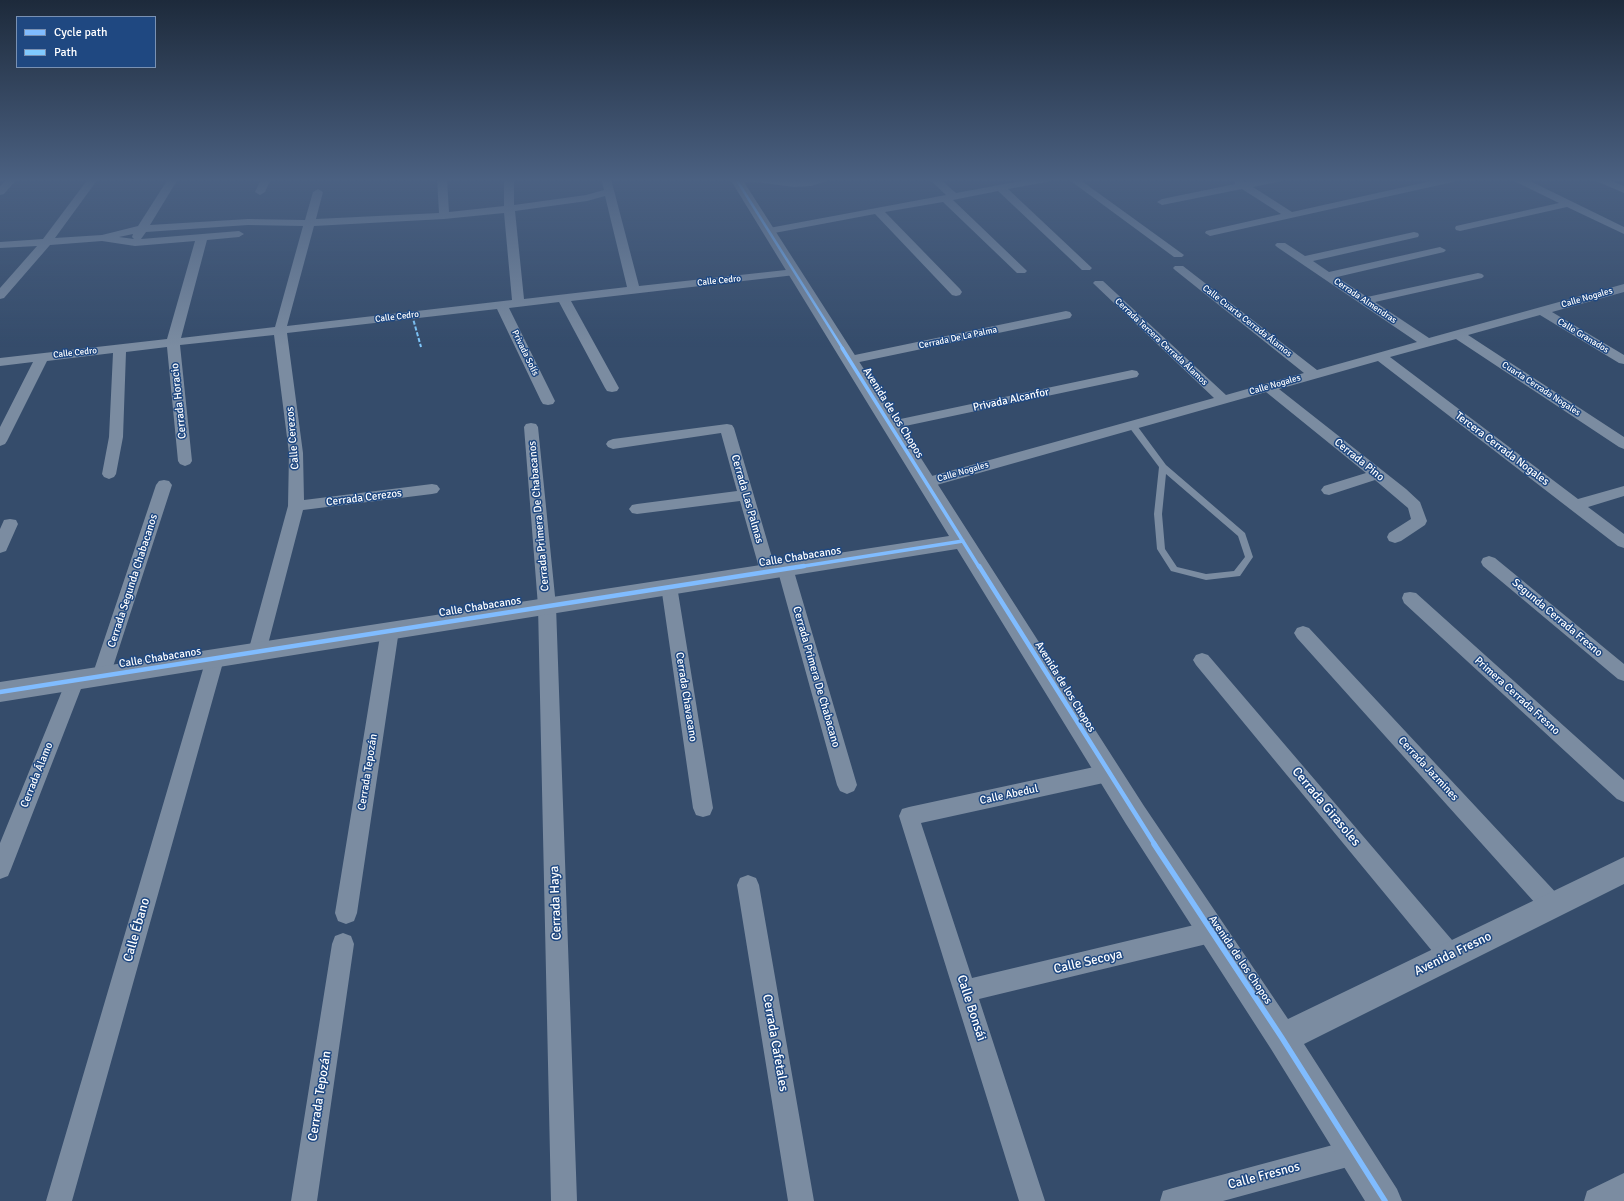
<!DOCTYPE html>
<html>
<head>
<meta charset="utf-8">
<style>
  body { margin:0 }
  #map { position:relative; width:1624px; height:1201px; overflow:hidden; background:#354c6b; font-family:Signika,sans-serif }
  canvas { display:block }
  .legend { position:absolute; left:16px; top:16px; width:140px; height:52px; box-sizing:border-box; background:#1f4881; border:1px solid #7991b3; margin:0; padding:5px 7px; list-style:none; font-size:12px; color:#fff }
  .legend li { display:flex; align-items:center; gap:8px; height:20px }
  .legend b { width:20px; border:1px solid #7991b3 }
</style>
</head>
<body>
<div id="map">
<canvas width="1624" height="1201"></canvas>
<ul class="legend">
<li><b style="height:5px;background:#80bcff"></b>Cycle path</li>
<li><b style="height:5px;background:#80caff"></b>Path</li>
</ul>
</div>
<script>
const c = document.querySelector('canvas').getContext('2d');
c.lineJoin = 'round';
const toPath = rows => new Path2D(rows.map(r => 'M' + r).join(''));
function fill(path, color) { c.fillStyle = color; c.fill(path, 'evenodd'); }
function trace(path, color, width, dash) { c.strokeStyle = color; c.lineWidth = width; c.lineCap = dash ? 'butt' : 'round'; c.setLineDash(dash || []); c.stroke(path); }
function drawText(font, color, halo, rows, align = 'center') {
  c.font = font + ' Signika,sans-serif'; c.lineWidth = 3; c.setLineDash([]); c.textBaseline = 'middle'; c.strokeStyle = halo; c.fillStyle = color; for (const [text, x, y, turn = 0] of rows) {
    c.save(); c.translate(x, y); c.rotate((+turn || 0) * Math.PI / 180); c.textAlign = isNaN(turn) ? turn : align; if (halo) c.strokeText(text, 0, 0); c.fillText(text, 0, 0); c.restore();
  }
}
fill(toPath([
  [1129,423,1135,423,1166,465,1245,533,1253,557,1240,576,1206,580,1171,571,1157,549,1154,514,1159,467,1129,427,1129,423],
  [1166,474,1238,536,1245,557,1234,571,1206,574,1177,567,1165,549,1162,514,1166,474]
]), '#7b8ca1');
fill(toPath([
  [7,179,17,179,4,194,0,195,0,186,7,179],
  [88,179,98,179,55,238,102,235,138,226,168,179,178,179,150,225,248,219,305,220,313,192,318,189,323,192,316,219,439,213,437,179,447,179,449,212,504,206,504,179,514,179,514,205,586,195,604,190,601,179,611,179,639,286,795,269,799,270,801,272,799,274,795,275,571,301,619,388,617,391,612,392,607,391,605,388,559,302,509,308,555,401,553,404,548,405,543,404,541,401,497,309,287,333,303,453,304,500,432,484,437,485,440,489,437,493,432,494,303,510,266,652,263,657,257,659,251,657,248,652,288,506,289,453,274,335,180,345,192,461,190,464,185,466,180,464,178,461,167,347,126,352,123,437,116,474,114,477,109,479,104,477,102,474,109,437,113,353,47,361,7,441,5,444,0,446,0,427,33,362,0,366,0,358,167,339,195,241,135,246,102,241,50,245,4,298,0,299,0,288,37,246,0,248,0,242,43,239,88,179],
  [605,196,627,287,524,299,515,211,587,201,605,196],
  [504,213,512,300,287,326,314,226,444,219,504,213],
  [248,225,303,226,275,327,181,338,207,240,239,237,244,234,239,231,141,239,146,232,248,225],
  [133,234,132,237,134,239,119,237,133,234],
  [261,179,271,179,265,192,260,195,255,192,261,179],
  [733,179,776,179,794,181,828,179,827,181,811,186,794,187,756,182,737,183,733,182,733,179],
  [929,179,940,179,956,193,1031,179,1052,179,1047,182,1008,189,1092,268,1090,270,1082,270,998,191,953,200,1025,269,1027,271,1025,273,1017,273,943,202,885,212,960,289,962,292,960,295,956,296,952,295,875,214,769,234,764,231,769,228,946,195,929,179],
  [1068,179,1079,179,1184,255,1182,257,1174,257,1068,179],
  [1263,179,1283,179,1282,181,1253,187,1292,212,1440,179,1458,179,1453,182,1210,236,1205,233,1206,231,1281,214,1242,189,1162,205,1157,202,1162,199,1235,184,1235,181,1239,180,1245,182,1263,179],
  [1513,179,1526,179,1624,227,1624,234,1567,207,1460,231,1456,230,1455,228,1456,226,1559,203,1514,181,1513,179],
  [1595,179,1608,179,1624,186,1624,193,1596,181,1595,179],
  [1414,232,1418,233,1419,235,1418,237,1313,261,1329,272,1440,247,1446,250,1444,252,1337,277,1367,297,1478,273,1482,274,1484,276,1482,278,1375,302,1429,338,1624,284,1624,292,1552,312,1624,355,1624,364,1619,363,1540,315,1468,335,1624,437,1624,449,1619,447,1456,339,1390,357,1578,499,1624,486,1624,496,1588,507,1624,534,1624,548,1618,546,1378,361,1279,389,1406,489,1420,502,1427,521,1425,525,1401,541,1395,543,1389,541,1387,537,1389,533,1411,519,1408,508,1375,480,1329,495,1324,494,1321,490,1324,486,1366,473,1266,392,926,488,921,487,918,483,921,479,1214,398,1095,285,1093,283,1095,281,1103,281,1226,395,1304,373,1175,270,1173,268,1175,266,1183,266,1317,370,1417,342,1277,247,1275,245,1277,243,1285,243,1305,256,1414,232],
  [1066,311,1070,312,1072,315,1070,318,850,364,845,363,843,360,845,357,850,356,1066,311],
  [1132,370,1137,371,1139,374,1137,377,891,429,886,428,884,425,886,422,891,421,1132,370],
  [531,423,536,424,538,427,556,606,577,1201,551,1201,538,606,524,427,526,424,531,423],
  [727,424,732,425,734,428,776,571,774,575,768,577,762,575,760,571,740,501,637,514,632,513,629,509,632,505,637,504,737,491,721,433,613,449,608,447,606,444,608,441,613,439,727,424],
  [164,480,169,481,172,485,110,676,107,681,101,683,95,681,92,676,156,485,159,481,164,480],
  [10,519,16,520,18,524,6,551,0,553,0,529,4,520,10,519],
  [1489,556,1495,558,1624,664,1624,681,1618,679,1483,566,1481,562,1483,558,1489,556],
  [785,562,791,564,793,568,857,785,854,791,847,794,840,791,837,785,777,568,779,564,785,562],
  [669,580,675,582,677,586,713,808,710,815,703,817,696,815,693,808,661,586,663,582,669,580],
  [1410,592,1416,593,1624,780,1624,802,1617,799,1404,603,1402,598,1404,593,1410,592],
  [390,623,396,625,399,630,357,913,354,921,346,924,338,921,335,913,381,630,384,625,390,623],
  [1303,626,1309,628,1560,897,1563,905,1560,913,1552,916,1544,913,1297,638,1294,633,1297,628,1303,626],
  [215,652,221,654,224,659,72,1201,46,1201,206,659,209,654,215,652],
  [1202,653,1208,655,1458,947,1461,955,1458,963,1450,966,1442,963,1196,665,1193,660,1196,655,1202,653],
  [75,674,81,676,84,681,11,869,8,876,0,879,0,843,66,681,69,676,75,674],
  [1108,764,1115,767,1118,773,1115,779,1108,782,921,823,972,978,1211,921,1219,924,1222,932,1219,940,1211,943,979,999,1045,1201,1019,1201,899,816,902,809,909,807,1108,764],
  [748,875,756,878,759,885,814,1201,788,1201,737,885,740,878,748,875],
  [343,933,351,936,354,944,317,1201,291,1201,332,944,335,936,343,933],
  [1355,1139,1364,1143,1368,1152,1364,1161,1355,1165,1223,1201,1160,1201,1163,1191,1173,1188,1355,1139],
  [1624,1173,1624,1201,1584,1201,1587,1191,1624,1173]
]), '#7b8ca1');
fill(toPath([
  [730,179,742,179,1144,806,1288,1019,1624,857,1624,884,1304,1044,1397,1189,1402,1201,1365,1201,1271,1049,1126,824,957,549,0,702,0,682,949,536,730,179]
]), '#7b8ca1');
trace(toPath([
  [412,315,421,347]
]), '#80caff', 2, [4, 2]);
trace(toPath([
  [736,179,843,349]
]), '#80bcff', 2.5);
trace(toPath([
  [842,348,979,567],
  [798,567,963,541]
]), '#80bcff', 3.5);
trace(toPath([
  [979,566,1155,845],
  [0,692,804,566]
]), '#80bcff', 4.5);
trace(toPath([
  [1154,844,1282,1038,1385,1201]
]), '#80bcff', 5.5);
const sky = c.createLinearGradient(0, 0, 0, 347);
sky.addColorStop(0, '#1d2a3b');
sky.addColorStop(0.52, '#4b6182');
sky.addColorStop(1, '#4b618200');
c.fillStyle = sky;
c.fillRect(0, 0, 1624, 347);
drawText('9px', '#fff', '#1f4881', [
  ["Calle Cedro",719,281,-6],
  ["Calle Nogales",1587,298,-16],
  ["Cerrada Almendras",1365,301,34],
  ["Calle Cedro",397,317,-7],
  ["Calle Cuarta Cerrada Álamos",1247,321,38],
  ["Calle Granados",1583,336,31],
  ["Cerrada De La Palma",958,338,-12],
  ["Cerrada Tercera Cerrada Álamos",1161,342,43],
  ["Calle Cedro",75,353,-6],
  ["Privada Solís",525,353,64],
  ["Calle Nogales",1275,385,-16],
  ["Cuarta Cerrada Nogales",1541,389,33],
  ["Calle Nogales",963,472,-16]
]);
drawText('11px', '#fff', '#1f4881', [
  ["Privada Alcanfor",1011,400,-12],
  ["Cerrada Horacio",179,401,-96],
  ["Avenida de los Chopos",893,413,58],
  ["Calle Cerezos",293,438,-95],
  ["Tercera Cerrada Nogales",1502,449,37],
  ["Cerrada Pino",1359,460,39],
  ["Cerrada Cerezos",364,498,-7],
  ["Cerrada Las Palmas",747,499,74],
  ["Cerrada Primera De Chabacanos",539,516,-95],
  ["Calle Chabacanos",800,557,-9],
  ["Cerrada Segunda Chabacanos",133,581,-72],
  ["Calle Chabacanos",480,607,-9],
  ["Segunda Cerrada Fresno",1557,618,40],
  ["Calle Chabacanos",160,658,-9],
  ["Cerrada Primera De Chabacano",816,677,74],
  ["Avenida de los Chopos",1065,687,58],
  ["Primera Cerrada Fresno",1517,696,42],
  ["Cerrada Chavacano",686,697,81],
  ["Cerrada Jazmines",1428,769,47],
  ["Cerrada Tepozán",368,772,-81],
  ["Cerrada Álamo",37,775,-68],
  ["Calle Abedul",1009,795,-12],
  ["Avenida de los Chopos",1240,960,56]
]);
drawText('13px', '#fff', '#1f4881', [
  ["Cerrada Girasoles",1326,807,50],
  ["Cerrada Haya",556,903,-92],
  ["Calle Ébano",137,930,-74],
  ["Avenida Fresno",1453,954,-26],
  ["Calle Secoya",1088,962,-13],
  ["Calle Bonsái",971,1008,72],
  ["Cerrada Cafetales",775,1043,80],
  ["Cerrada Tepozán",320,1096,-81],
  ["Calle Fresnos",1264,1176,-15]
]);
</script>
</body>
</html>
